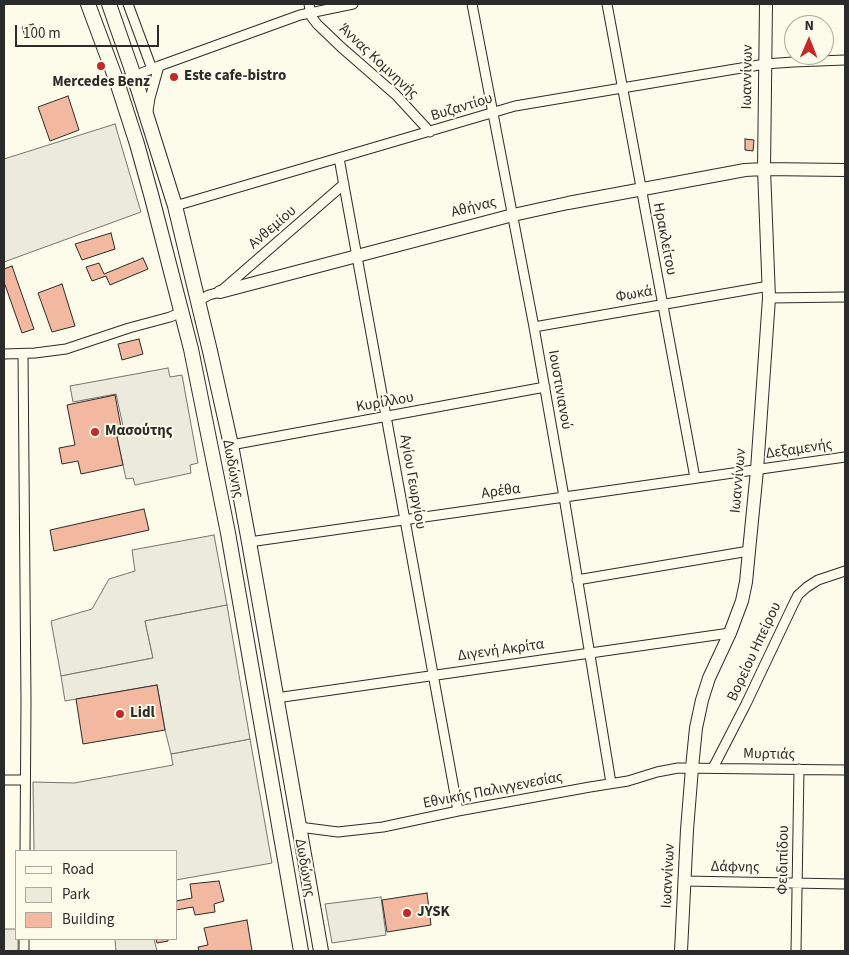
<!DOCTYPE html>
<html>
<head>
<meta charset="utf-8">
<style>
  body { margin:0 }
  #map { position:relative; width:849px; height:955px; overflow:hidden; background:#fdfbea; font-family:"Source Sans 3",sans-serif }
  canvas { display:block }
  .frame { position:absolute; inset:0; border:5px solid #2b2b2b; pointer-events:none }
  .legend { position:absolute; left:15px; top:850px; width:162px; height:90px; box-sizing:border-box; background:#fdfbea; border:1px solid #a9a89e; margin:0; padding:6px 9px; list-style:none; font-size:15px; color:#2b2b2b }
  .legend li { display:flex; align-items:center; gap:10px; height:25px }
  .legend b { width:25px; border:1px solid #a9a89e }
  .north { position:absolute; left:784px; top:15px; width:50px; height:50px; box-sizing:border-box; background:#fdfbea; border:1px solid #a9a89e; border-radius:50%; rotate:1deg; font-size:14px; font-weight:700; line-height:20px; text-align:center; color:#2b2b2b }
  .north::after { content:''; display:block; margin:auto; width:18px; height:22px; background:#c62828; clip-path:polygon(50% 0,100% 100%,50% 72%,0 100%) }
  .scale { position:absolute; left:15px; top:25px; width:144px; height:22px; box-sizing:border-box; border:2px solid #2b2b2b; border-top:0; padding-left:6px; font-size:15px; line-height:18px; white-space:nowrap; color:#2b2b2b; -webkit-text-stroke:4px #fdfbea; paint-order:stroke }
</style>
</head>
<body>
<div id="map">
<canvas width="849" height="955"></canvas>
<div class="frame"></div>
<ul class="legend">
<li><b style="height:6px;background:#fdfbea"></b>Road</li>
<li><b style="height:14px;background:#ecebdb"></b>Park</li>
<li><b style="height:14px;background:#f2b8a0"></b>Building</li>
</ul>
<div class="north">N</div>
<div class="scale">100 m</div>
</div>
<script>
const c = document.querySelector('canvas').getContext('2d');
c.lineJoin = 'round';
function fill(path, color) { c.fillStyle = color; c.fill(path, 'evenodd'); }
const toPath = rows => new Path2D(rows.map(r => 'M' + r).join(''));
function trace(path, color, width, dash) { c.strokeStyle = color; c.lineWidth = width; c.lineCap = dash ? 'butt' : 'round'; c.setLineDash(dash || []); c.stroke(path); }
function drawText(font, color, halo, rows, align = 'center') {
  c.font = font + ' "Source Sans 3",sans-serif'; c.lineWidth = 4; c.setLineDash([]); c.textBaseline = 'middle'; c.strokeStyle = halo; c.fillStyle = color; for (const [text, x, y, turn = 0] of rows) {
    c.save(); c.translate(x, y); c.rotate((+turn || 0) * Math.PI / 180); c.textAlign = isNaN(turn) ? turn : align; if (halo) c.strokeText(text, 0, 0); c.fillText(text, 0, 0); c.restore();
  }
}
const green = toPath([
  [115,124,141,212,4,262,4,159,115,124],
  [214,535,227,605,145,621,153,658,61,676,51,621,92,609,109,579,135,571,132,550,214,535],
  [250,739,272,863,176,880,176,851,34,851,33,782,74,783,173,765,171,754,250,739],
  [4,929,16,929,16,939,18,939,18,951,4,951,4,929],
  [115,939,154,939,157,951,116,951,115,939]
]);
fill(green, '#ecebdb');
trace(green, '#74746e', 1);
const parking = toPath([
  [168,368,170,377,182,375,198,463,190,465,191,473,135,485,133,478,126,479,117,437,125,435,116,394,73,402,70,386,168,368],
  [227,605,250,739,171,754,165,730,157,685,65,701,61,676,153,658,145,621,227,605],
  [381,897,386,935,332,943,325,904,381,897]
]);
fill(parking, '#eceadb');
trace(parking, '#74746e', 1);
const building = toPath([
  [33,24,36,32,25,36,22,27,33,24],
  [68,96,79,130,50,141,38,107,68,96],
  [745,139,754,140,753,151,745,150,745,139],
  [111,233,115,249,82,260,75,244,111,233],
  [143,258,148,269,110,285,106,276,92,281,86,267,99,263,104,274,143,258],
  [12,266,34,329,22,333,4,282,4,269,12,266],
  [62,284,75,326,52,332,38,293,62,284],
  [139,339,143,354,122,360,118,344,139,339],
  [115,395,121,427,115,428,123,465,81,474,78,461,62,464,59,448,75,445,67,405,115,395],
  [144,509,149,530,54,551,50,530,144,509],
  [157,685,165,730,83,744,76,699,157,685],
  [219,881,224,901,214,904,215,912,195,915,193,907,176,910,176,901,192,898,190,884,219,881],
  [427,893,431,925,387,932,382,900,427,893],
  [247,920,252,951,199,951,198,947,208,945,204,928,247,920],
  [156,939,168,939,168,941,157,943,156,939]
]);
fill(building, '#f2b8a0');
trace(building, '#2b2b2b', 1);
const street = toPath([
  [128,4,152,69],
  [309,4,311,16,317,24,341,47,396,95,430,132],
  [472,4,534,327,564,497,611,783],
  [607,4,695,478],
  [117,82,134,76,159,66,300,15,353,4],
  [148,111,150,98,159,66],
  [339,158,458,811],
  [175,206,515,106,765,64,793,62,845,60],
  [769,298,845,297],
  [198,301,209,295,220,292,344,184],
  [534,327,769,286],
  [4,354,35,353,66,349,129,328,170,317,182,312],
  [23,354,26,701,25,851],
  [231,445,545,387],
  [249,542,845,457],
  [577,580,749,551],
  [276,698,730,633],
  [713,768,746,704,792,607,798,595,807,587,818,580,845,571],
  [4,780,25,780],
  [299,827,338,832,383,827,458,811,590,787,628,781,657,772,678,768,845,770],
  [684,881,845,884],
  [24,951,24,939],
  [796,951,799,769]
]);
const secondary = toPath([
  [220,292,513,215,568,203,745,170,764,169,845,170],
  [681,951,687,830,692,768,696,728,702,700,709,678,730,633,742,601,746,582,749,551,757,470,769,298,764,169,766,4]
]);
const primary = toPath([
  [88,4,117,82,137,144,152,198,191,349,228,533,301,951],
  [109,4,134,76,175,206,210,351,231,445,249,542,321,951]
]);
trace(street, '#2b2b2b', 11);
trace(secondary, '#2b2b2b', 14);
trace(primary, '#2b2b2b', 16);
trace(street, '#fdfbea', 9);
trace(secondary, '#fdfbea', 12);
trace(primary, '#fdfbea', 14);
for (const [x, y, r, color] of [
  [101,66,5,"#c62828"],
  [174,77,5,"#c62828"],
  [95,432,5,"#c62828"],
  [120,714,5,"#c62828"],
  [407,913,5,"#c62828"]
]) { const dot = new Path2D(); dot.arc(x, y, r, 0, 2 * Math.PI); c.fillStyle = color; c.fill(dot); trace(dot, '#fdfbea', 2); }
drawText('15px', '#2b2b2b', '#fdfbea', [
  ["Άννας Κομνηνής",378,62,43],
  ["Ιωαννίνων",748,77,-89],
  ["Βυζαντίου",462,108,-17],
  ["Αθήνας",474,208,-14],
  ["Ανθεμίου",273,228,-41],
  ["Ηρακλείτου",664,239,79],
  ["Φωκά",634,295,-10],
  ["Ιουστινιανού",559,390,80],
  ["Κυρίλλου",385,403,-10],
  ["Δεξαμενής",799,450,-8],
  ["Δωδώνης",232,469,79],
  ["Ιωαννίνων",739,481,-85],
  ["Αγίου Γεωργίου",412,482,80],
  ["Αρέθα",501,492,-8],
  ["Διγενή Ακρίτα",501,651,-8],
  ["Βορείου Ηπείρου",755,652,-65],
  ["Μυρτιάς",769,755,1],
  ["Εθνικής Παλιγγενεσίας",493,791,-11],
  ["Φειδιπίδου",784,860,-89],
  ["Δωδώνης",304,868,80],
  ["Δάφνης",735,868,1],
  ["Ιωαννίνων",669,876,-87]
]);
drawText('bold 15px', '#2b2b2b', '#fdfbea', [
  ["Este cafe-bistro",184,77],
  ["Mercedes Benz",101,83,"center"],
  ["Μασούτης",105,432],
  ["Lidl",130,714],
  ["JYSK",417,913]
], 'left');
</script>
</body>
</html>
